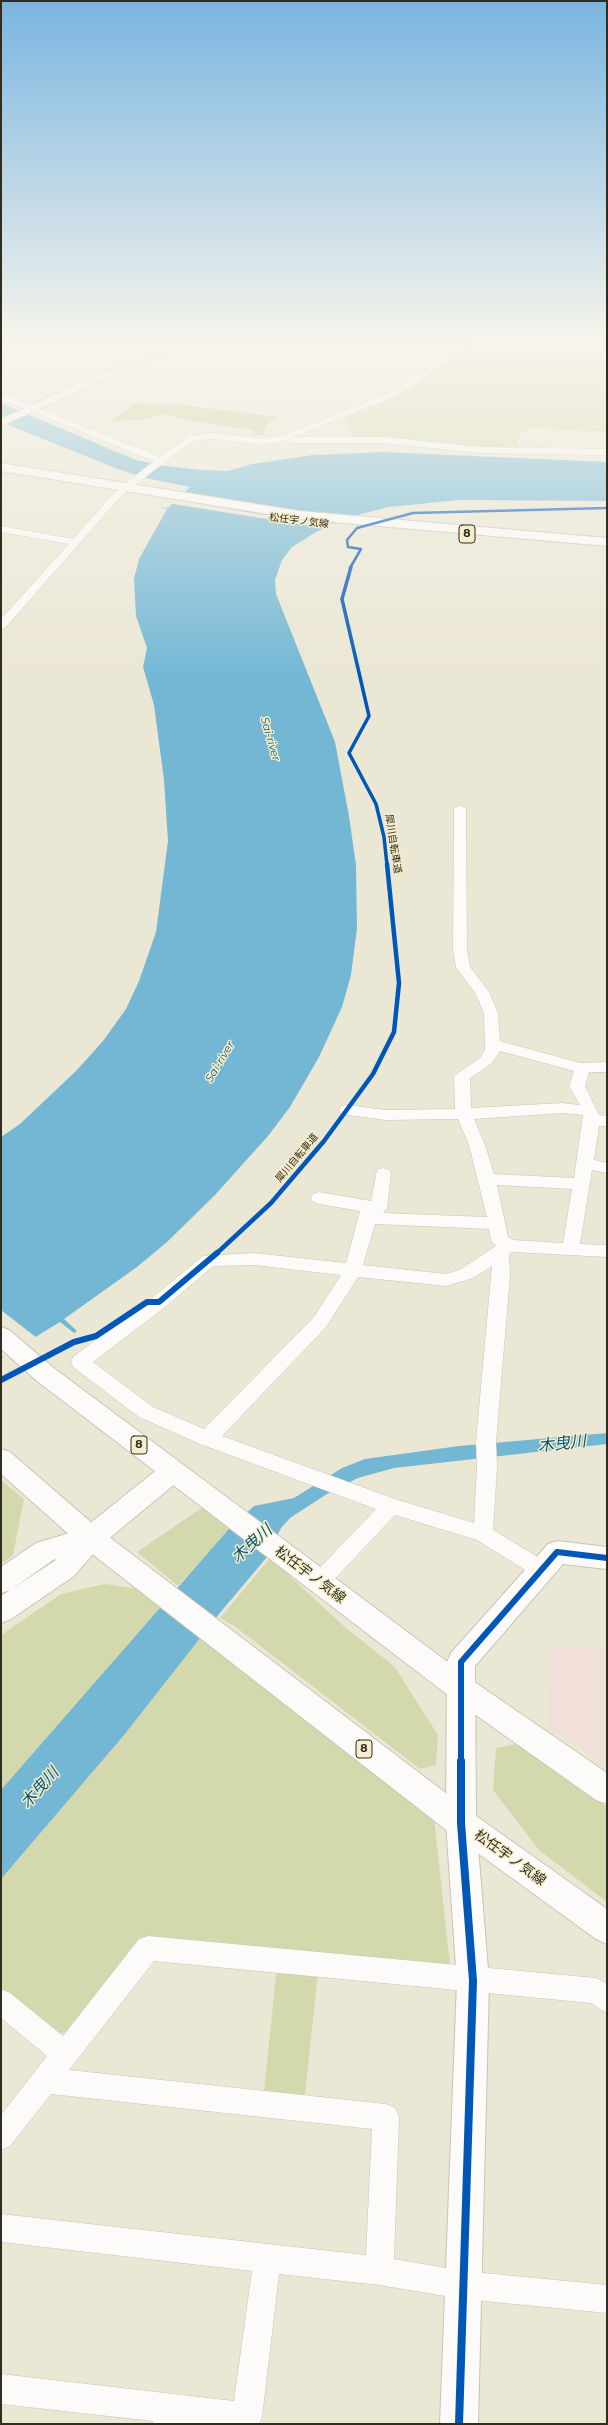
<!DOCTYPE html>
<html>
<head>
<meta charset="utf-8">
<style>
  body { margin:0 }
  #map { position:relative; width:608px; height:2425px; overflow:hidden; background:#ebe7d5; font-family:Montserrat,sans-serif }
  canvas { display:block }
  .frame { position:absolute; inset:0; border:2px solid #302d20; pointer-events:none }
</style>
</head>
<body>
<div id="map">
<canvas width="608" height="2425"></canvas>
<div class="frame"></div>
</div>
<script>
const c = document.querySelector('canvas').getContext('2d');
c.lineJoin = 'round';
function fill(path, color) { c.fillStyle = color; c.fill(path, 'evenodd'); }
const toPath = rows => new Path2D(rows.map(r => 'M' + r).join(''));
function trace(path, color, width, dash) { c.strokeStyle = color; c.lineWidth = width; c.lineCap = dash ? 'butt' : 'round'; c.setLineDash(dash || []); c.stroke(path); }
function drawText(font, color, halo, rows, align = 'center') {
  c.font = font + ' Montserrat,"Noto Sans JP",sans-serif'; c.lineWidth = 3; c.setLineDash([]); c.textBaseline = 'middle'; c.strokeStyle = halo; c.fillStyle = color; for (const [text, x, y, turn = 0] of rows) {
    c.save(); c.translate(x, y); c.rotate((+turn || 0) * Math.PI / 180); c.textAlign = isNaN(turn) ? turn : align; if (halo) c.strokeText(text, 0, 0); c.fillText(text, 0, 0); c.restore();
  }
}
fill(toPath([
  [551,1646,607,1651,607,1766,548,1728]
]), '#f1e0da');
fill(toPath([
  [478,340,607,340,607,432,530,428,523,432,517,440,518,444,524,450,356,439,343,417,394,395,447,362],
  [1,1480,24,1499,13,1555,1,1564],
  [203,1507,231,1528,178,1586,137,1552],
  [270,1558,346,1628,394,1666,438,1735,436,1765,420,1769,237,1628,220,1618],
  [105,1584,146,1590,434,1818,450,1965,145,1939,70,2031,58,2034,1,1989,1,1635,61,1594],
  [517,1744,607,1807,607,1902,539,1850,493,1790,496,1748],
  [277,1966,318,1972,305,2095,264,2091]
]), '#d4d9ad');
fill(toPath([
  [135,403,182,405,278,417,266,425,263,435,256,435,253,430,186,420,166,414,141,420,111,421]
]), '#c3ca91');
fill(toPath([
  [1,403,136,460,166,466,202,470,228,471,252,464,313,455,384,452,607,462,607,501,459,500,389,507,357,515,316,532,292,547,282,560,275,580,276,594,335,742,349,816,356,865,357,928,351,975,342,1007,319,1057,290,1107,268,1136,215,1195,167,1242,137,1267,64,1319,77,1331,74,1333,60,1322,1,1358,1,1137,20,1124,77,1070,103,1041,126,1009,139,981,156,932,168,841,164,780,154,705,143,667,147,648,136,616,134,579,139,559,167,509,159,507,168,508,190,487,146,478,120,470,1,422],
  [607,1433,607,1444,394,1468,358,1478,330,1492,290,1518,281,1528,267,1557,219,1614,124,1735,1,1879,1,1790,228,1530,254,1506,294,1498,342,1468,365,1459,459,1446]
]), '#73b7d4');
fill(toPath([
  [174,499,258,514,339,524,329,528,310,526,167,503],
  [1,1310,37,1338,5,1358,1,1355]
]), '#ebe7d5');
const street = toPath([
  [471,340,479,340,398,395,293,437,384,437,480,447,607,449,607,455,480,453,384,443,291,443,287,440,277,443,256,444,214,439,192,441,121,496,5,628,1,629,1,619,69,544,1,532,1,526,73,539,115,492,154,461,1,399,1,393,160,457,189,436,214,433,256,438,276,437,300,429,392,391,471,340],
  [460,805,466,809,467,950,470,967,489,992,498,1013,500,1041,580,1063,607,1062,607,1072,589,1072,585,1086,599,1115,607,1116,607,1126,599,1126,594,1160,607,1163,607,1173,592,1170,580,1244,607,1245,607,1257,512,1252,509,1254,510,1276,496,1442,497,1467,493,1530,549,1564,552,1570,549,1576,542,1579,535,1576,477,1540,395,1515,326,1588,319,1591,312,1588,309,1582,312,1576,376,1509,200,1444,139,1417,73,1367,71,1362,73,1357,153,1297,203,1256,254,1253,346,1263,360,1211,319,1204,313,1202,311,1198,313,1194,319,1192,371,1201,377,1170,383,1168,389,1170,391,1174,387,1208,383,1213,487,1217,469,1145,458,1119,386,1120,347,1115,341,1114,339,1110,341,1106,347,1105,386,1110,455,1109,454,1076,480,1058,485,1050,484,1013,475,993,456,967,453,950,454,809,460,805],
  [500,1051,574,1071,569,1086,580,1105,562,1103,471,1108,470,1078,491,1064,500,1051],
  [562,1113,583,1115,574,1178,494,1174,485,1145,474,1119,562,1113],
  [497,1185,572,1189,563,1243,513,1240,508,1237,497,1185],
  [375,1224,489,1229,491,1240,496,1246,461,1269,446,1274,363,1265,375,1224],
  [254,1265,341,1275,314,1317,204,1429,153,1407,93,1362,165,1307,213,1266,254,1265],
  [492,1266,476,1442,477,1467,474,1523,395,1499,222,1436,326,1327,358,1277,446,1286,473,1278,492,1266],
  [148,1936,596,1978,607,1984,607,2013,591,2003,154,1961,69,2070,386,2104,395,2108,399,2117,394,2259,463,2271,607,2285,607,2313,463,2299,379,2285,279,2274,262,2417,259,2424,153,2424,153,2421,1,2404,1,2374,234,2401,252,2271,1,2242,1,2214,366,2255,372,2129,51,2094,10,2146,1,2150,1,2115,47,2056,1,2018,1,1989,10,1993,63,2036,139,1939,148,1936]
]);
const secondary = toPath([
  [191,340,204,340,93,384,1,426,1,419,85,380,191,340],
  [173,1461,182,1464,186,1471,182,1478,100,1546,74,1576,11,1619,1,1623,1,1596,10,1590,1,1593,1,1567,36,1543,83,1529,164,1464,173,1461],
  [57,1559,56,1560,12,1589,53,1560,57,1559],
  [557,1541,607,1547,607,1569,563,1564,475,1666,476,1823,489,1981,478,2424,440,2424,457,1981,446,1823,447,1662,451,1653,548,1544,557,1541]
]);
const primary = toPath([
  [1,463,299,511,607,538,607,546,299,519,1,471,1,463],
  [1,1327,9,1330,55,1369,473,1681,607,1773,607,1804,596,1800,453,1699,37,1381,1,1349,1,1327],
  [1,1449,10,1452,100,1530,472,1813,607,1909,607,1944,596,1939,450,1833,82,1546,1,1474,1,1449]
]);
trace(street, '#c8c4b6', 1);
trace(secondary, '#c8c4b6', 2);
trace(primary, '#c8c4b6', 2);
fill(street, '#fcfbf9');
fill(secondary, '#fcfbf9');
fill(primary, '#fcfbf9');
trace(toPath([
  [350,568,361,549,348,547,347,540,357,528,413,513,607,508]
]), '#0057b8', 2.5);
trace(toPath([
  [351,567,342,599,369,716,349,753,376,804,384,837,387,865]
]), '#0057b8', 3.5);
trace(toPath([
  [216,1254,271,1203,324,1141,373,1074,394,1032,399,983,387,864]
]), '#0057b8', 4.5);
trace(toPath([
  [1,1380,74,1342,96,1336,147,1302,159,1302,217,1253],
  [461,1762,461,1662,557,1552,607,1558]
]), '#0057b8', 6);
trace(toPath([
  [459,2424,473,1981,461,1823,461,1761]
]), '#0057b8', 8);
const sky = c.createLinearGradient(0, 0, 0, 679);
sky.addColorStop(0, '#79b5e0');
sky.addColorStop(0.5, '#f6f4ec');
sky.addColorStop(1, '#f6f4ec00');
c.fillStyle = sky;
c.fillRect(0, 0, 608, 679);
drawText('10px', '#302d20', '#f5edcb', [
  ["松任宇ノ気線",299,521,7],
  ["犀川自転車道",393,844,81],
  ["犀川自転車道",297,1158,-50]
]);
for (const [x, y, w] of [
  [467,534,16],
  [139,1445,16],
  [364,1749,16]
]) { const box = new Path2D(); box.roundRect(x - w / 2, y - 9, w, 18, 3); c.fillStyle = '#f5edcb'; c.fill(box); trace(box, '#302d20', 1); }
drawText('bold 11px', '#302d20', null, [
  ["8",467,534],
  ["8",139,1445],
  ["8",364,1749]
]);
drawText('italic 11px', '#055778', '#f5edcb', [
  ["Sai-river",270,739,74],
  ["Sai-river",220,1062,-59]
]);
drawText('14px', '#302d20', '#f5edcb', [
  ["松任宇ノ気線",310,1575,37],
  ["松任宇ノ気線",510,1858,36]
]);
drawText('italic 16px', '#055778', '#f5edcb', [
  ["木曳川",562,1444,-6],
  ["木曳川",252,1544,-42],
  ["木曳川",40,1788,-48]
]);
</script>
</body>
</html>
